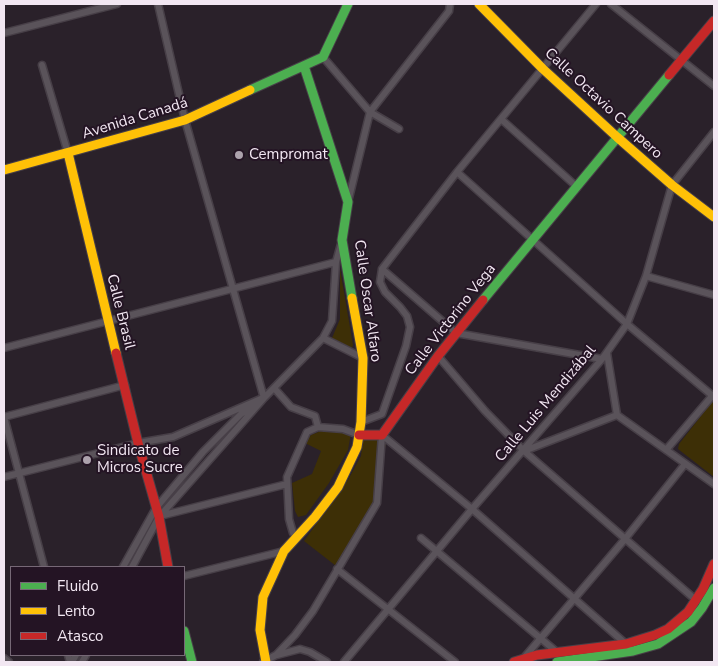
<!DOCTYPE html>
<html>
<head>
<meta charset="utf-8">
<style>
  body { margin:0 }
  #map { position:relative; width:718px; height:666px; overflow:hidden; background:#2a212a; font-family:"Nunito Sans",sans-serif }
  canvas { display:block }
  .frame { position:absolute; inset:0; border:5px solid #f2e7f2; pointer-events:none }
  .legend { position:absolute; left:10px; top:566px; width:175px; height:90px; box-sizing:border-box; background:#241424; border:1px solid #766876; margin:0; padding:6px 9px; list-style:none; font-size:15px; color:#f2e7f2 }
  .legend li { display:flex; align-items:center; gap:10px; height:25px }
  .legend b { width:25px; border:1px solid #766876 }
</style>
</head>
<body>
<div id="map">
<canvas width="718" height="666"></canvas>
<div class="frame"></div>
<ul class="legend">
<li><b style="height:6px;background:#4caf50"></b>Fluido</li>
<li><b style="height:6px;background:#ffc107"></b>Lento</li>
<li><b style="height:6px;background:#c62828"></b>Atasco</li>
</ul>
</div>
<script>
const c = document.querySelector('canvas').getContext('2d');
c.lineJoin = 'round';
function fill(path, color) { c.fillStyle = color; c.fill(path, 'evenodd'); }
const toPath = rows => new Path2D(rows.map(r => 'M' + r).join(''));
function trace(path, color, width, dash) { c.strokeStyle = color; c.lineWidth = width; c.lineCap = dash ? 'butt' : 'round'; c.setLineDash(dash || []); c.stroke(path); }
function drawText(font, color, halo, rows, align = 'center') {
  c.font = font + ' "Nunito Sans",sans-serif'; c.lineWidth = 4; c.setLineDash([]); c.textBaseline = 'middle'; c.strokeStyle = halo; c.fillStyle = color; for (const [text, x, y, turn = 0] of rows) {
    c.save(); c.translate(x, y); c.rotate((+turn || 0) * Math.PI / 180); c.textAlign = isNaN(turn) ? turn : align; if (halo) c.strokeText(text, 0, 0); c.fillText(text, 0, 0); c.restore();
  }
}
fill(toPath([
  [340,269,353,345,352,348,332,338,340,319],
  [712,402,714,403,714,477,678,449,679,444],
  [321,431,351,433,348,450,329,483,306,515,298,517,295,511,292,483,312,474,321,451,305,443,311,435],
  [368,434,386,441,380,489,375,505,336,566,304,541,349,478,361,456,363,439]
]), '#3d2f06');
const street = toPath([
  [158,4,185,120,264,398],
  [611,4,714,86],
  [4,33,117,4],
  [323,57,370,112,399,129],
  [42,65,68,153],
  [501,119,576,186],
  [457,172,627,324,714,397],
  [348,202,370,112,449,11,450,4],
  [382,269,456,333,602,359],
  [646,276,714,295],
  [323,338,363,358],
  [4,348,336,262],
  [607,353,617,415],
  [438,356,485,411,524,451,697,601],
  [274,388,291,407,315,416,318,427],
  [617,415,714,484],
  [361,422,382,414,406,346,410,327,407,316,400,307,385,292,380,282,382,269,457,172,596,4],
  [382,435,472,509,626,644],
  [666,450,713,395],
  [524,451,617,415],
  [4,477,138,443,173,437,263,398],
  [160,516,287,484],
  [297,538,293,533,289,519,287,477,307,432,318,427,343,429,359,435],
  [421,538,558,653],
  [44,567,4,417,125,385],
  [123,567,156,508,203,452,241,414,253,406],
  [132,567,159,517,264,398,323,338,332,321,336,262,341,244],
  [337,569,455,662],
  [184,576,284,551],
  [68,655,70,662],
  [277,655,300,649,310,652,327,662],
  [4,658,9,662],
  [523,659,625,539,685,464],
  [72,662,76,655],
  [82,662,86,655],
  [263,662,276,655,295,635,313,611,377,503,382,435],
  [344,662,472,509,602,359,627,324,646,276,672,185,714,132]
]);
const fast = toPath([
  [304,66,348,202,342,240,352,298],
  [250,90,323,57,348,4],
  [483,300,669,75],
  [184,631,192,662],
  [557,662,633,651,658,644,691,622,702,608,714,588]
]);
const slow = toPath([
  [479,4,543,69,617,137,672,185,714,217],
  [68,153,116,353],
  [4,170,185,120,250,90],
  [266,662,260,630,263,597,284,551,315,517,338,487,357,447,361,422,363,358,352,298]
]);
const jam = toPath([
  [669,75,714,21],
  [116,353,138,443,159,517,168,567],
  [359,435,382,435,438,356,483,300],
  [514,662,537,655,626,644,655,635,668,629,688,612,703,589,714,564]
]);
trace(street, '#473f47', 9);
trace(fast, '#473f47', 11);
trace(slow, '#473f47', 11);
trace(jam, '#473f47', 11);
trace(street, '#5a535a', 6);
trace(fast, '#4caf50', 9);
trace(slow, '#ffc107', 9);
trace(jam, '#c62828', 9);
for (const [x, y, r, color] of [
  [239,155,5,"#aca2ac"],
  [87,460,5,"#aca2ac"]
]) { const dot = new Path2D(); dot.arc(x, y, r, 0, 2 * Math.PI); c.fillStyle = color; c.fill(dot); trace(dot, '#241424', 2); }
drawText('15px', '#f2e7f2', '#241424', [
  ["Calle Octavio Campero",603,104,43],
  ["Avenida Canadá",135,119,-17],
  ["Calle Oscar Alfaro",367,301,82],
  ["Calle Brasil",120,312,76],
  ["Calle Victorino Vega",451,320,-52],
  ["Calle Luis Mendizábal",546,404,-50]
]);
drawText('15px', '#f2e7f2', '#241424', [
  ["Cempromat",249,155],
  ["Sindicato de",97,451],
  ["Micros Sucre",97,468]
], 'left');
</script>
</body>
</html>
